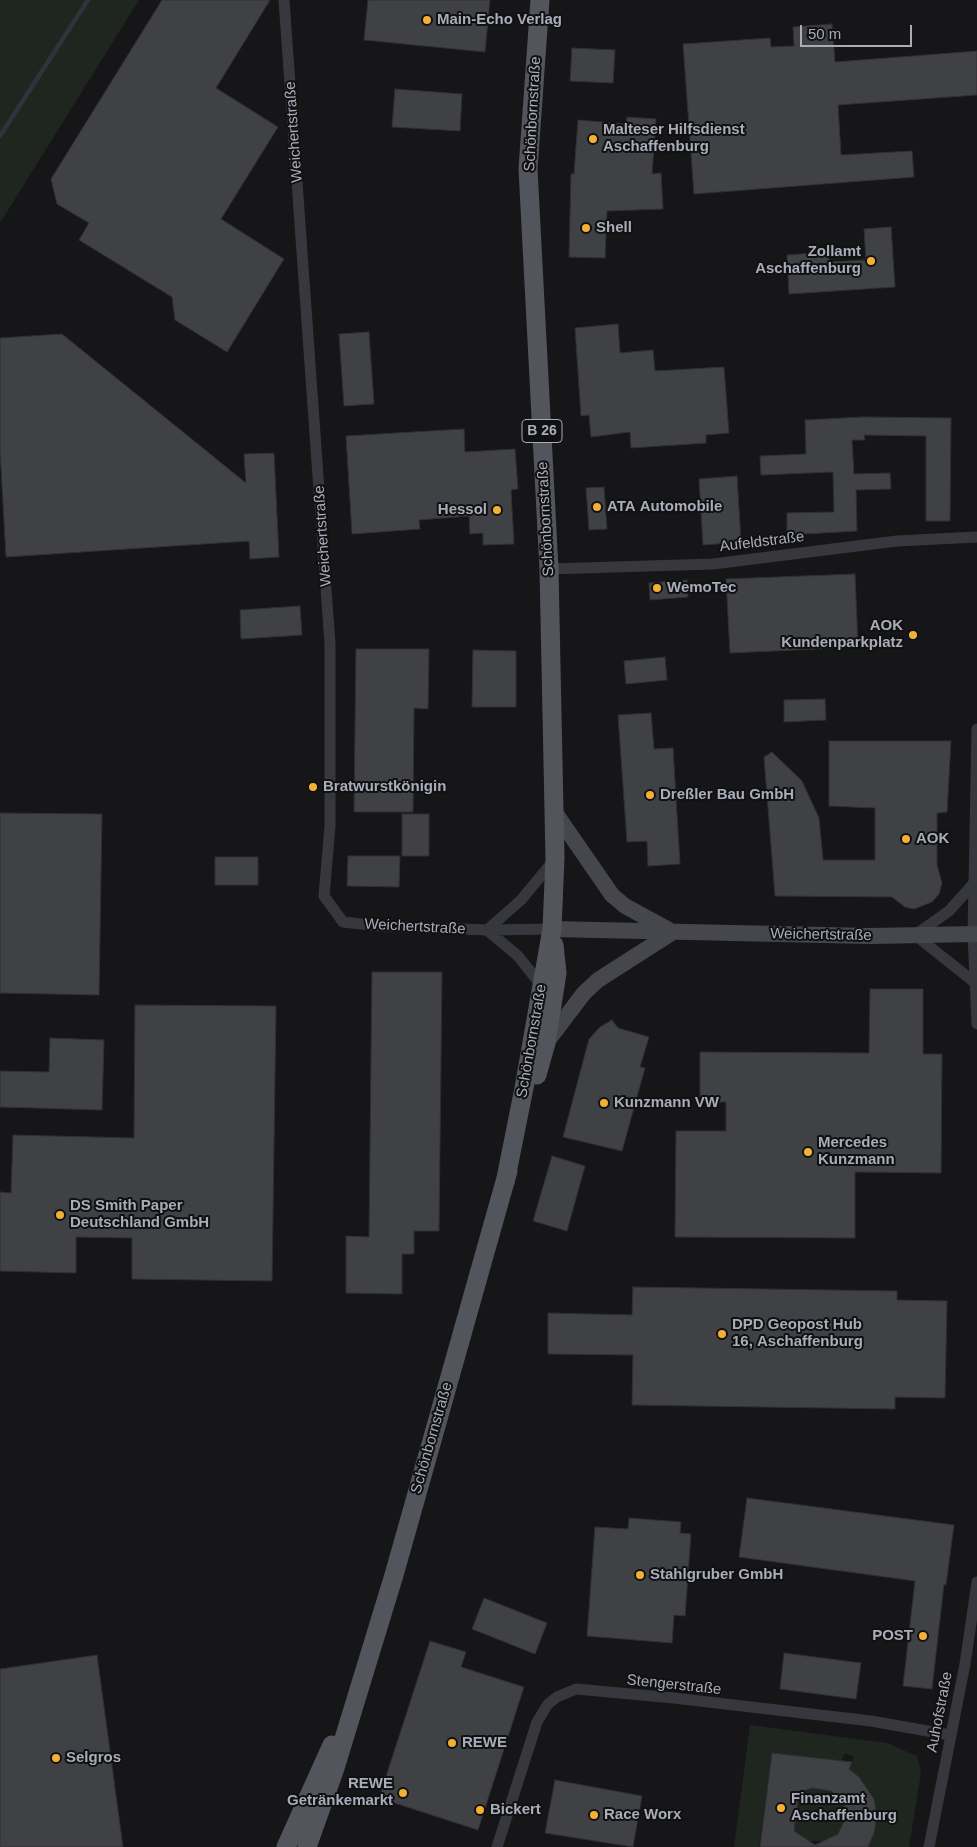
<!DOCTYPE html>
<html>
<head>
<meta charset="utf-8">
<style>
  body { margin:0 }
  #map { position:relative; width:977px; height:1847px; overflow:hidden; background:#161618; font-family:Arial,sans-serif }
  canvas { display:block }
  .scale { position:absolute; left:800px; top:25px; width:112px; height:22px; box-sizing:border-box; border:2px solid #a8adb8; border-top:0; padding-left:6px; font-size:15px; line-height:18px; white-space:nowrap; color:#a8adb8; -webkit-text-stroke:4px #111113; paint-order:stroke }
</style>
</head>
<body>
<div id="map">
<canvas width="977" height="1847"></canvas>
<div class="scale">50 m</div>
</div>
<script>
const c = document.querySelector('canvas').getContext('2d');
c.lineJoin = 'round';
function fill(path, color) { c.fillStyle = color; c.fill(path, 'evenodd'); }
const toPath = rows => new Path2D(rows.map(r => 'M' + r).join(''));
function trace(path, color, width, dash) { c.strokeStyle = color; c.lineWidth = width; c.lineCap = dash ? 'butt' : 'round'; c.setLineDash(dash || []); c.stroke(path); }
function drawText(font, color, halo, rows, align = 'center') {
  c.font = font + ' Arial,sans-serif'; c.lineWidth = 4; c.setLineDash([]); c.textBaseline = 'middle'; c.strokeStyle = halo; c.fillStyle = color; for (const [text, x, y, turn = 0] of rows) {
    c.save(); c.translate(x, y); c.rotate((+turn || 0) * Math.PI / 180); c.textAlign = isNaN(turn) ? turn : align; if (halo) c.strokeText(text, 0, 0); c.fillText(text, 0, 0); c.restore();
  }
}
fill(toPath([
  [0,0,139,0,0,223],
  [750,1725,887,1743,917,1756,921,1772,909,1847,868,1847,874,1833,877,1816,874,1799,859,1777,849,1769,854,1757,845,1753,840,1763,832,1760,772,1753,759,1847,734,1847],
  [813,1788,831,1791,843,1800,847,1815,838,1834,823,1841,809,1841,794,1831,799,1792]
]), '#1e261f');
trace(toPath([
  [0,136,88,0]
]), '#2c353c', 4.5);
const building = toPath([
  [162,0,270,0,216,88,278,127,221,219,284,259,227,352,175,320,172,297,79,240,89,223,57,204,51,179,162,0],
  [368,0,490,0,485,52,364,40,368,0],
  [832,24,835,62,977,51,977,95,838,105,841,155,912,151,914,177,694,194,683,44,770,38,771,47,794,46,793,27,832,24],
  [572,48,615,50,613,83,570,81,572,48],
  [395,89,462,94,460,131,392,127,395,89],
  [627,117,656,119,652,174,661,173,663,209,607,211,605,258,569,257,571,174,574,174,578,120,626,124,627,117],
  [891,227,895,287,789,294,787,255,829,252,829,262,866,260,864,229,891,227],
  [618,324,620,353,653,350,655,371,724,367,729,433,706,435,706,443,631,448,630,432,591,437,589,415,581,416,575,328,618,324],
  [369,332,374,404,344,406,339,334,369,332],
  [62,334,246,483,244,454,274,453,279,557,250,559,249,541,6,557,0,450,0,338,62,334],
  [864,417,951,418,950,521,926,521,926,436,864,435,865,440,852,440,854,474,890,473,891,489,856,490,857,531,787,535,787,513,834,512,833,472,761,475,760,456,806,454,805,420,864,417],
  [464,429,465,452,515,449,518,489,511,490,514,544,483,545,483,533,470,534,469,516,419,520,420,529,352,534,346,436,464,429],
  [737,476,741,542,703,545,699,479,737,476],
  [604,487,607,529,589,530,586,488,604,487],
  [855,574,858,647,730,653,726,579,855,574],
  [687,580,688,597,650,600,649,583,687,580],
  [300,606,302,635,241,639,240,610,300,606],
  [356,649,429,649,428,709,414,708,413,812,354,812,356,649],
  [473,650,516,651,516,707,472,707,473,650],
  [665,657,667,680,626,684,624,661,665,657],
  [825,699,826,720,784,722,784,700,825,699],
  [651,713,654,749,673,748,680,864,648,866,647,841,627,842,618,715,651,713],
  [829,741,951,741,947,812,937,813,937,865,942,883,939,894,932,902,914,909,905,907,892,897,775,896,764,757,772,752,802,781,819,818,823,860,875,860,875,808,829,806,829,741],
  [0,813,102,814,99,995,0,993,0,813],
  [402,814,429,814,429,856,402,856,402,814],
  [348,856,400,856,399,887,347,886,348,856],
  [215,857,258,857,258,885,215,885,215,857],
  [372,972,442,972,439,1231,414,1231,414,1254,402,1254,402,1294,346,1293,346,1236,369,1237,372,972],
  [870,989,923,989,923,1054,942,1054,941,1173,855,1172,855,1238,675,1237,676,1131,726,1131,726,1102,700,1102,700,1052,869,1053,870,989],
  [135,1005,276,1006,272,1281,132,1279,132,1238,76,1237,76,1273,0,1271,0,1192,11,1193,13,1135,134,1138,135,1005],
  [612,1020,618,1028,649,1037,640,1067,645,1068,622,1151,563,1137,589,1039,600,1027,612,1020],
  [50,1038,104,1040,102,1110,0,1107,0,1071,49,1072,50,1038],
  [552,1156,585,1166,567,1231,533,1221,552,1156],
  [633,1287,897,1291,897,1300,947,1301,945,1398,895,1397,895,1409,632,1405,633,1355,548,1354,548,1313,632,1315,633,1287],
  [747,1498,954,1525,946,1585,944,1584,932,1689,903,1686,915,1581,739,1557,747,1498],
  [629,1518,681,1522,680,1533,691,1534,685,1616,674,1615,672,1643,587,1636,595,1527,628,1529,629,1518],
  [484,1598,547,1623,535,1654,472,1629,484,1598],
  [430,1641,466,1652,461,1667,524,1687,478,1830,379,1798,430,1641],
  [784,1653,861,1663,856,1699,780,1689,784,1653],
  [97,1655,123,1847,0,1847,0,1669,97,1655],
  [772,1753,852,1762,849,1769,859,1777,874,1799,877,1816,874,1833,868,1847,760,1847,772,1753],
  [813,1788,831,1791,843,1800,847,1815,838,1834,815,1845,794,1831,799,1792,813,1788],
  [555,1780,642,1796,633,1847,545,1833,555,1780]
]);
fill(building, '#404145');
trace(building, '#303034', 1);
trace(toPath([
  [284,0,330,644,330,826,324,896,343,922,380,926,487,930,552,929],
  [549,569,713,564,897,541,977,537],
  [977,729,973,934,977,1024],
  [487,930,521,900,555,859],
  [487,930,518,956,541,985],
  [974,982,915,935,949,911,975,882],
  [497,1847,537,1722,548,1704,557,1697,576,1689,674,1698,871,1721,950,1735],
  [929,1847,965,1664,977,1582]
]), '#37383d', 11);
trace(toPath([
  [556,814,612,895,625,906,669,930],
  [552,929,870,936,977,934],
  [546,1043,584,993,598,980,673,932]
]), '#45474d', 16);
trace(toPath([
  [537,1075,546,1043,557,973,554,945],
  [505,1183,524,1088,552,929,555,858,549,569,528,169,540,0],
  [286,1847,332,1745],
  [307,1847,335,1768,394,1575,508,1171]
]), '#53555c', 19);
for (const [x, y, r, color] of [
  [427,20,5,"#f2b134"],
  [593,139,5,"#f2b134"],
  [586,228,5,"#f2b134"],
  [871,261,5,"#f2b134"],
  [597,507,5,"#f2b134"],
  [497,510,5,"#f2b134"],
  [657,588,5,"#f2b134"],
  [913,635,5,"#f2b134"],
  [313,787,5,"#f2b134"],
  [650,795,5,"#f2b134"],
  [906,839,5,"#f2b134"],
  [604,1103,5,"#f2b134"],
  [808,1152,5,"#f2b134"],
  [60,1215,5,"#f2b134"],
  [722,1334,5,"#f2b134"],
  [640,1575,5,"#f2b134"],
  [923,1636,5,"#f2b134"],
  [452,1743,5,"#f2b134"],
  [56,1758,5,"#f2b134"],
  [403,1793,5,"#f2b134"],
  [781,1808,5,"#f2b134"],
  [480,1810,5,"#f2b134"],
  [594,1815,5,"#f2b134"]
]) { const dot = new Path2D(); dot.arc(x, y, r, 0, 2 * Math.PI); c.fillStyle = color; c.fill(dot); trace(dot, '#111113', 2); }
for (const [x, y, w] of [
  [542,431,40]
]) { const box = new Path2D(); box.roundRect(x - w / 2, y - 11.5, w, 23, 4); c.fillStyle = '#111113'; c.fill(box); trace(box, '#a8adb8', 1); }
drawText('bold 14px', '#a8adb8', null, [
  ["B 26",542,431]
]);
drawText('bold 15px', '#a8adb8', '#111113', [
  ["Main-Echo Verlag",437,20],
  ["Malteser Hilfsdienst",603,130],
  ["Aschaffenburg",603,147],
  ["Shell",596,228],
  ["Zollamt",861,252,"right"],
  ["Aschaffenburg",861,269,"right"],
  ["ATA Automobile",607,507],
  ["Hessol",487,510,"right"],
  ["WemoTec",667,588],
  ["AOK",903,626,"right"],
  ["Kundenparkplatz",903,643,"right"],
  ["Bratwurstkönigin",323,787],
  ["Dreßler Bau GmbH",660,795],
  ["AOK",916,839],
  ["Kunzmann VW",614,1103],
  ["Mercedes",818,1143],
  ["Kunzmann",818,1160],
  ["DS Smith Paper",70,1206],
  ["Deutschland GmbH",70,1223],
  ["DPD Geopost Hub",732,1325],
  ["16, Aschaffenburg",732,1342],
  ["Stahlgruber GmbH",650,1575],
  ["POST",913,1636,"right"],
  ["REWE",462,1743],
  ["Selgros",66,1758],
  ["REWE",393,1784,"right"],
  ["Getränkemarkt",393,1801,"right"],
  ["Finanzamt",791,1799],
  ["Aschaffenburg",791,1816],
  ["Bickert",490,1810],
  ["Race Worx",604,1815]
], 'left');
drawText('15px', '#a8adb8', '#111113', [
  ["Schönbornstraße",533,114,-87],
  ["Weichertstraße",294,132,-94],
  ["Schönbornstraße",546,519,-93],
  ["Weichertstraße",323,536,-94],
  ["Aufeldstraße",762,542,-7],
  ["Weichertstraße",415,927,3],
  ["Weichertstraße",821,935,1],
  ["Schönbornstraße",532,1041,-80],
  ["Schönbornstraße",432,1438,-74],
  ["Stengerstraße",674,1685,6],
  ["Auhofstraße",940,1712,-79]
]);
</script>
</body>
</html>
